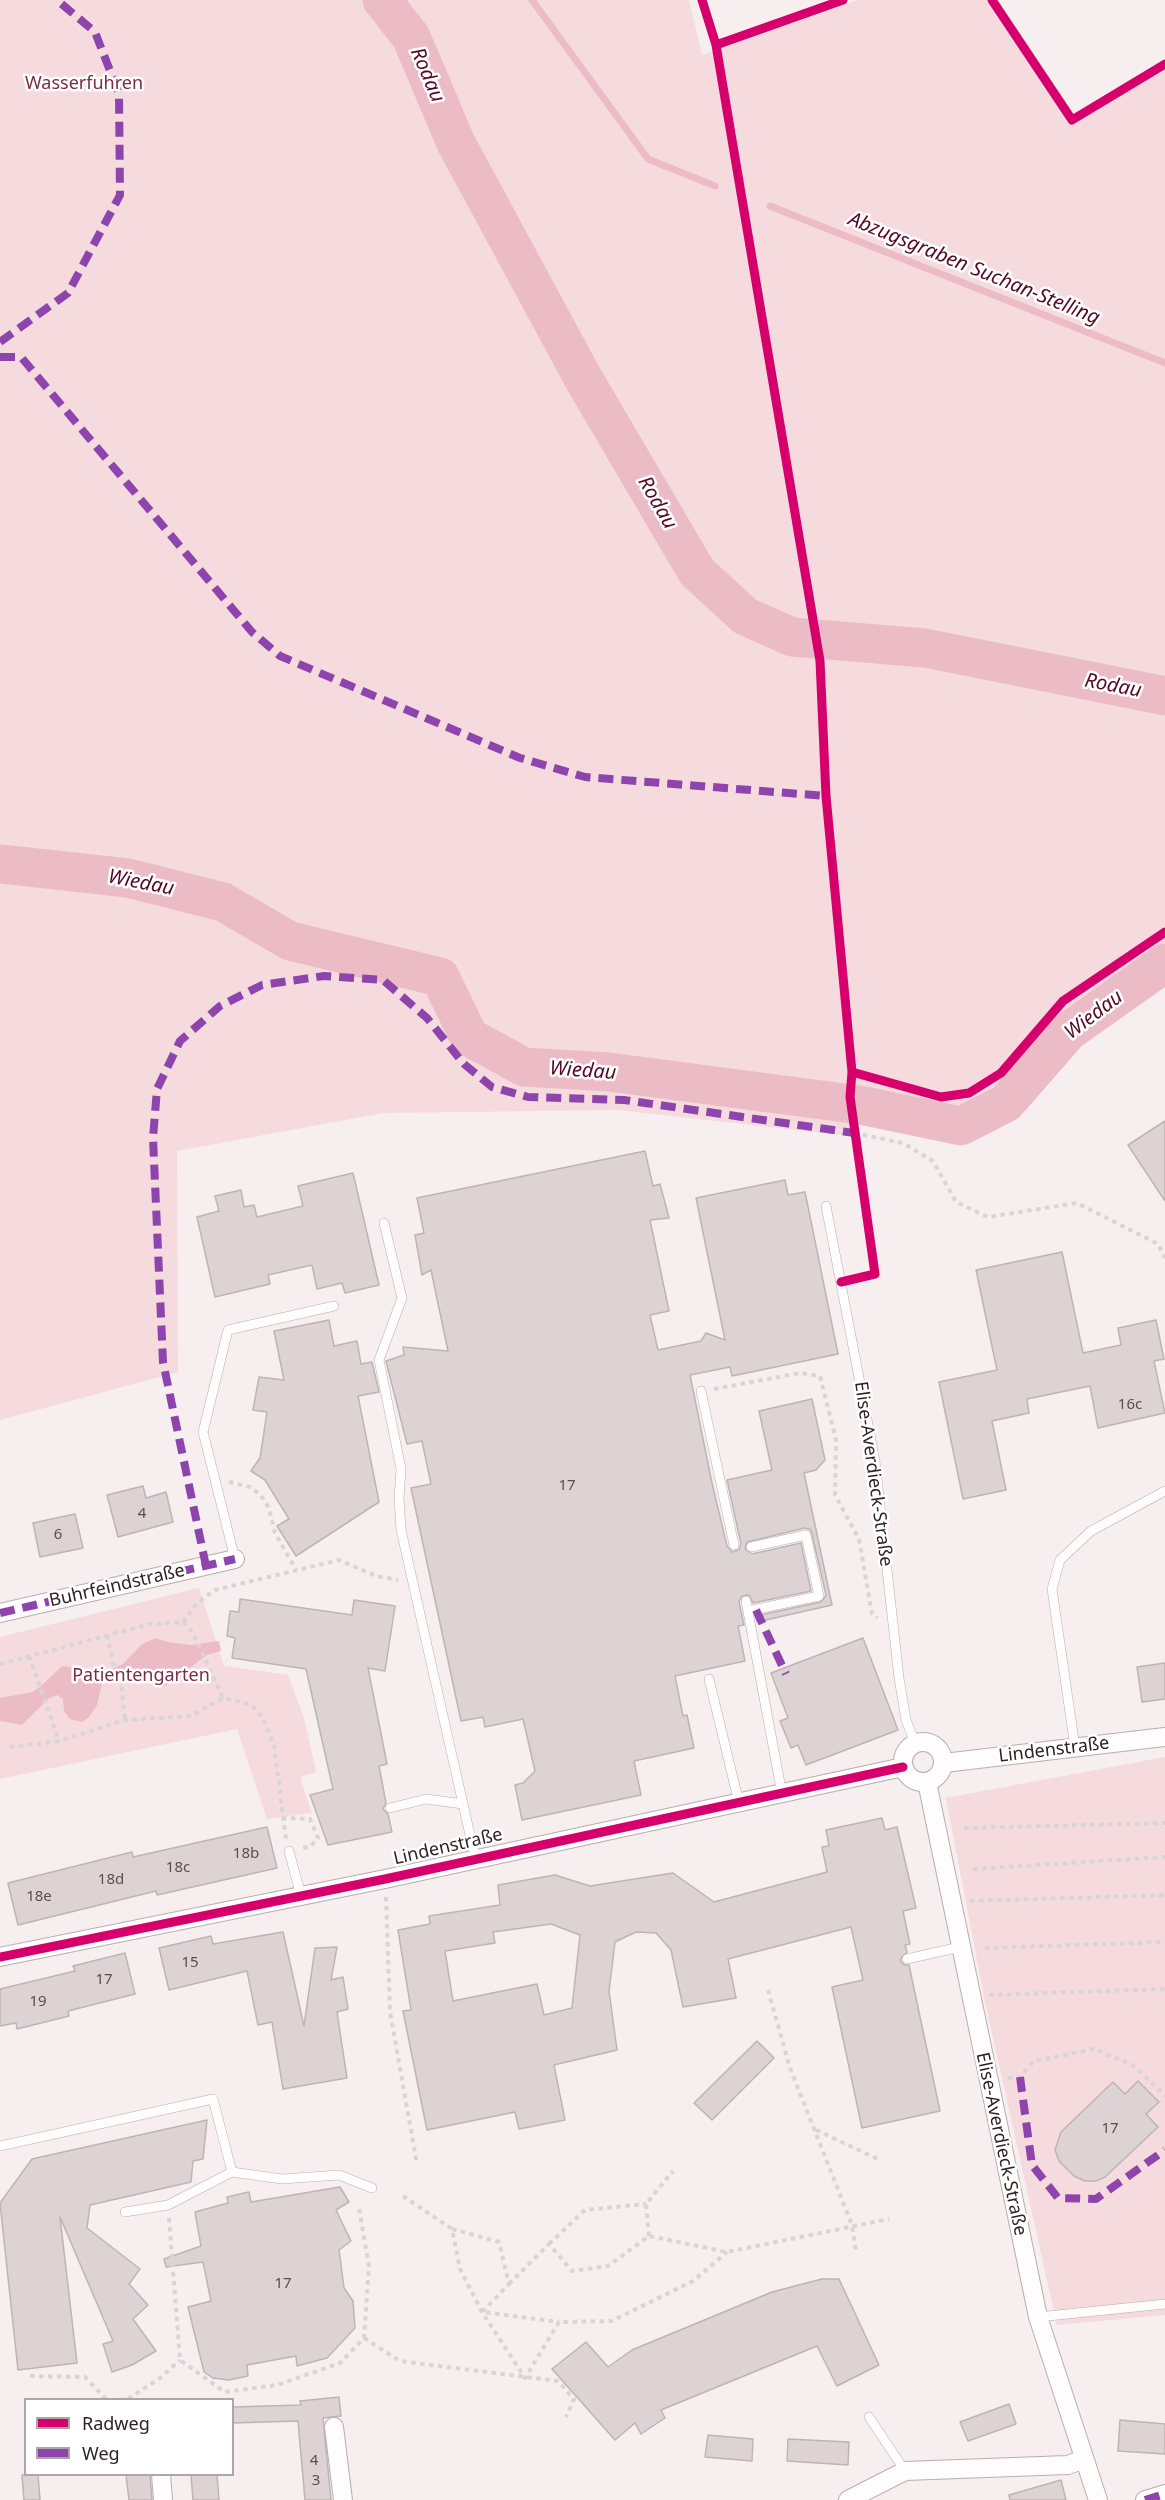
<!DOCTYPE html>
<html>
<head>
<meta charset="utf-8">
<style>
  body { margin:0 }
  #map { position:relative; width:1165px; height:2500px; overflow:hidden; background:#f6eeef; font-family:"Noto Sans",sans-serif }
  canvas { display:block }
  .legend { position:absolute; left:24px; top:2398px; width:210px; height:78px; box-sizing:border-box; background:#fff; border:2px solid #aca6a7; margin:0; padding:8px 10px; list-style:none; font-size:18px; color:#2f2124 }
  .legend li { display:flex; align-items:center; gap:12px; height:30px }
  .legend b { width:30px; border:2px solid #aca6a7 }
</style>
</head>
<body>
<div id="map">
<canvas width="1165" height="2500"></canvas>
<ul class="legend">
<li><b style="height:8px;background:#d6006c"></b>Radweg</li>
<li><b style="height:8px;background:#8e44ad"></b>Weg</li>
</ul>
</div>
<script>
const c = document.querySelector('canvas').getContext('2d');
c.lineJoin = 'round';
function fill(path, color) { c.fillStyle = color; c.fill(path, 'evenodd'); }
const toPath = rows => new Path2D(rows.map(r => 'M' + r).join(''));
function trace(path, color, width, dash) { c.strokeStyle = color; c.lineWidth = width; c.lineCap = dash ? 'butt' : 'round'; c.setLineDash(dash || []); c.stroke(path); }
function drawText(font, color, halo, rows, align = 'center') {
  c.font = font + ' "Noto Sans",sans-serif'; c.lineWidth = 5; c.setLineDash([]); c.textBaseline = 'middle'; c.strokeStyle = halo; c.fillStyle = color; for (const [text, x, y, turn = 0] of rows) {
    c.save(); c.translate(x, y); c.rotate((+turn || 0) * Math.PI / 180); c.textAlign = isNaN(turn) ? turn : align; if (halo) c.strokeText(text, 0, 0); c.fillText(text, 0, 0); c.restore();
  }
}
fill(toPath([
  [0,0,689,0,702,55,858,0,987,0,1071,126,1165,70,1165,978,1090,1029,1058,1059,1032,1092,996,1125,961,1138,849,1117,850,1136,618,1110,383,1113,177,1151,178,1372,0,1420],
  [199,1588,224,1666,288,1675,304,1718,316,1772,300,1777,312,1813,267,1819,237,1729,0,1779,0,1637],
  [1165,1757,1165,2315,1057,2325,985,2002,946,1798]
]), '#f5dade');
fill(toPath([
  [156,1638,168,1642,191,1645,219,1641,221,1651,207,1655,164,1687,157,1686,138,1671,127,1670,106,1677,102,1683,97,1705,89,1717,82,1722,70,1719,64,1711,63,1699,57,1695,49,1698,22,1725,0,1721,0,1698,32,1692,40,1687,62,1666,73,1667,92,1675,102,1673,123,1664,142,1644]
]), '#ecbcc6');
trace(toPath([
  [532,0,648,159,715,186],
  [770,206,1165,363]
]), '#ecbcc6', 7);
trace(toPath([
  [382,0,411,37,456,143,583,378,697,572,745,616,792,637,925,648,1165,696],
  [0,864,128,878,223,902,290,941,440,977,469,1037,524,1067,609,1072,860,1105,961,1126,1006,1103,1069,1031,1165,963]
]), '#ecbcc6', 39);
const building = toPath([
  [1165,1121,1165,1201,1128,1145,1165,1121],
  [645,1151,653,1186,660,1184,669,1218,650,1220,669,1311,650,1315,658,1350,701,1341,706,1333,725,1340,696,1198,785,1180,788,1195,805,1192,838,1354,732,1376,730,1367,690,1375,712,1483,727,1546,732,1552,739,1550,741,1544,727,1480,772,1470,759,1411,812,1399,825,1460,816,1470,804,1473,832,1605,757,1622,756,1616,821,1602,826,1595,811,1530,805,1528,747,1542,745,1549,752,1554,801,1543,811,1591,753,1603,749,1595,742,1596,739,1602,744,1625,738,1626,745,1661,675,1676,683,1716,687,1715,694,1748,634,1761,641,1795,522,1820,515,1785,523,1783,535,1771,523,1719,485,1727,483,1717,461,1721,411,1488,431,1484,422,1441,407,1444,386,1361,404,1355,403,1347,448,1351,431,1270,422,1275,415,1235,424,1233,417,1198,645,1151],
  [353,1173,379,1285,345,1293,342,1283,317,1289,312,1265,268,1275,270,1284,215,1297,197,1217,219,1211,215,1196,241,1190,244,1207,254,1205,257,1217,303,1206,298,1186,353,1173],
  [1062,1252,1083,1353,1121,1345,1118,1328,1156,1320,1164,1359,1154,1361,1165,1413,1098,1428,1090,1386,1027,1399,1029,1413,992,1421,1006,1490,963,1499,939,1382,997,1370,976,1270,1062,1252],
  [329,1320,334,1346,357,1341,361,1364,372,1362,379,1392,358,1396,379,1502,296,1556,277,1526,289,1519,265,1480,251,1471,260,1458,267,1412,253,1410,259,1377,284,1380,274,1331,329,1320],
  [143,1486,146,1498,166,1492,173,1522,118,1537,107,1495,143,1486],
  [75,1514,83,1548,40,1557,33,1523,75,1514],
  [240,1599,352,1615,354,1600,395,1606,385,1671,368,1668,387,1764,379,1766,386,1803,383,1809,388,1814,392,1832,328,1845,310,1795,333,1789,306,1669,232,1658,235,1638,227,1636,230,1611,239,1612,240,1599],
  [863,1638,898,1730,806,1765,798,1745,791,1748,780,1721,788,1718,771,1673,863,1638],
  [1165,1663,1165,1699,1142,1702,1137,1667,1165,1663],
  [882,1818,885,1830,897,1827,916,1908,903,1911,910,1944,905,1945,907,1952,900,1960,904,1965,909,1965,940,2111,862,2128,832,1987,863,1980,851,1927,728,1959,736,1998,683,2007,671,1950,656,1933,636,1932,615,1942,609,1991,617,2050,554,2065,565,2120,519,2129,515,2112,427,2130,403,2011,411,2010,398,1930,430,1924,429,1916,500,1905,498,1885,555,1875,590,1886,673,1873,714,1902,827,1872,822,1847,829,1846,826,1830,882,1818],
  [551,1924,580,1935,572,2008,544,2015,537,1984,453,2001,445,1951,495,1943,493,1932,551,1924],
  [267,1827,277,1868,157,1895,156,1891,18,1925,8,1883,132,1852,133,1857,267,1827],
  [283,1932,304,2026,315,1948,337,1947,331,1980,343,1977,348,2009,337,2012,347,2078,283,2089,272,2022,258,2025,247,1971,169,1990,159,1948,211,1936,213,1944,283,1932],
  [125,1953,135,1994,68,2011,69,2016,17,2029,16,2023,0,2026,0,1989,75,1971,73,1966,125,1953],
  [757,2041,774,2058,712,2120,694,2103,757,2041],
  [1138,2081,1159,2102,1146,2114,1158,2127,1105,2177,1096,2181,1085,2181,1074,2176,1059,2161,1055,2150,1061,2132,1113,2082,1125,2094,1138,2081],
  [207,2120,203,2159,193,2161,191,2182,90,2205,87,2228,140,2269,129,2284,148,2305,133,2319,156,2351,132,2365,112,2372,103,2344,113,2341,60,2217,77,2363,18,2370,0,2203,32,2159,207,2120],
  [340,2187,349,2202,336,2210,351,2241,339,2250,344,2288,353,2301,355,2328,327,2358,297,2366,296,2356,247,2365,248,2376,229,2380,213,2378,204,2372,188,2307,211,2301,203,2262,166,2267,164,2259,201,2246,195,2212,228,2203,227,2197,249,2192,251,2202,340,2187],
  [822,2279,839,2279,879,2365,837,2386,817,2346,661,2410,665,2418,641,2434,635,2423,615,2440,552,2369,586,2342,608,2367,632,2350,772,2292,822,2279],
  [339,2397,341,2416,323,2418,331,2500,305,2500,298,2421,232,2423,232,2407,301,2405,300,2401,339,2397],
  [1009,2404,1016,2424,968,2441,960,2422,1009,2404],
  [1120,2420,1165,2424,1165,2454,1118,2451,1120,2420],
  [708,2435,753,2439,752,2461,705,2457,708,2435],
  [788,2439,849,2442,848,2465,787,2461,788,2439],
  [22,2475,38,2475,40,2500,24,2500,22,2475],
  [126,2475,150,2475,152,2500,129,2500,126,2475],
  [191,2475,217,2475,219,2500,193,2500,191,2475],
  [1061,2480,1066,2500,1010,2500,1009,2495,1061,2480]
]);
fill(building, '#ddd3d5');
trace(building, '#bdb4b5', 1.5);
const service = toPath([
  [826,1206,875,1461,899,1678,906,1720,915,1743],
  [384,1223,402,1298,379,1360,401,1469,399,1498,401,1530,475,1857],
  [701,1391,734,1545],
  [235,1559,203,1432,228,1330,334,1306],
  [746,1601,782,1794],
  [748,1611,819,1596,806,1535,751,1547],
  [709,1679,739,1803],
  [1075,1747,1052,1589,1060,1560,1091,1531,1165,1491],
  [390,1808,426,1799,463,1804],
  [289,1851,301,1896],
  [907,1959,960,1947],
  [0,2146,213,2099,232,2172],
  [125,2212,168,2205,232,2172,282,2179,339,2175,372,2188],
  [1038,2317,1165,2304],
  [869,2417,905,2471]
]);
const minor = toPath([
  [0,1613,235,1559],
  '903 1762a20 20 0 1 1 40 0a20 20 0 1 1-40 0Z',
  [944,1763,1165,1737],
  [927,1782,1038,2317,1098,2500],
  [0,1957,385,1879,903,1767],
  [334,2427,343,2500],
  [161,2474,163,2500],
  [848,2500,905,2471,1068,2465,1084,2459],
  [1145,2500,1165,2494]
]);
trace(service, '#b8aeb0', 10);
trace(minor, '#b8aeb0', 20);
trace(toPath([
  [854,1133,903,1143,933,1161,956,1202,988,1217,1077,1203,1158,1244,1165,1258],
  [714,1389,800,1373,820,1376,836,1440,835,1495,859,1539,872,1614,877,1618],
  [229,1482,250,1487,261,1495,269,1508,275,1533,296,1570],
  [183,1622,197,1603,215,1590,339,1560,376,1576,398,1580],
  [183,1622,193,1633,223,1698],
  [107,1635,114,1667,121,1684,125,1720],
  [29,1656,59,1741],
  [0,1664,150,1624,183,1622],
  [10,1747,59,1741,125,1720,191,1716,223,1698,246,1703,255,1708,263,1719,274,1745,286,1839],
  [282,1818,310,1819,318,1838,310,1847,302,1848],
  [964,1828,1165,1823],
  [973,1869,1165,1857],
  [386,1897,390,2012,417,2164],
  [970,1901,1165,1895],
  [985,1948,1165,1942],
  [768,1990,790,2068,852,2225,856,2252],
  [989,1995,1165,1989],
  [1008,2078,1020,2077,1034,2061,1094,2049,1133,2065,1165,2096],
  [816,2130,878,2159],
  [403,2196,452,2229,460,2269,482,2312,525,2378,559,2322,612,2321,693,2281,727,2252],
  [169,2218,180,2360,225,2392,277,2385,340,2363,364,2338,369,2266,359,2208],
  [452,2229,499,2242,509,2284,482,2312,559,2322],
  [649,2236,646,2204,673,2171],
  [549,2244,585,2210,646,2204],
  [509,2284,549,2244,572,2271,608,2266,649,2236,727,2252,889,2219],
  [364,2338,400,2361,558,2381,574,2399,566,2417],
  [30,2376,85,2377,107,2400],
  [119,2400,129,2398,159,2379,180,2360]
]), '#d8d5d6', 4, [4.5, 4.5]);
trace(service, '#fefcfd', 9);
trace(minor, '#fefcfd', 18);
trace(toPath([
  [0,342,68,293,120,195,119,94,95,32,57,0],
  [0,357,21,357,252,632,280,656,520,758,585,777,826,796],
  [206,1566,163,1362,153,1138,157,1089,180,1041,220,1006,262,985,324,976,383,980,427,1018,464,1064,492,1087,528,1097,624,1100,854,1133],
  [756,1610,786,1674],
  [0,1613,235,1559],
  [1020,2077,1032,2165,1058,2198,1096,2199,1165,2150],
  [1145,2500,1165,2494]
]), '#8e44ad', 8, [15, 8]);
trace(toPath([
  [702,0,716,45,820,661,826,796,852,1072,850,1097,875,1274,841,1282],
  [992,0,1072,120,1165,64],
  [716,45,843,0],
  [852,1072,941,1097,969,1093,1001,1073,1063,1001,1165,932],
  [0,1957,385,1879,903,1767]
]), '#d6006c', 9);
drawText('15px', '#5a4e50', null, [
  ["16c",1130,1405],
  ["17",567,1486],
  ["4",142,1514],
  ["6",58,1535],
  ["18b",246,1854],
  ["18c",178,1868],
  ["18d",111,1880],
  ["18e",39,1897],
  ["15",190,1963],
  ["17",104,1980],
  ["19",38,2002],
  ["17",1110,2129],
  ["17",283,2284],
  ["4",314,2461],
  ["3",316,2481]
]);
drawText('18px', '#7a2d43', '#fff', [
  ["Wasserfuhren",84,84],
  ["Patientengarten",141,1676]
]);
drawText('18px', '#2f2124', '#fff', [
  ["Elise-Averdieck-Straße",873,1474,82],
  ["Buhrfeindstraße",117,1586,-13],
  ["Lindenstraße",1054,1750,-7],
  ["Lindenstraße",448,1847,-13],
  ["Elise-Averdieck-Straße",1001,2144,78]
]);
drawText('italic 20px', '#550825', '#fff', [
  ["Rodau",427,75,67],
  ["Abzugsgraben Suchan-Stelling",974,269,22],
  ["Rodau",657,503,60],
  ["Rodau",1113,686,11],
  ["Wiedau",141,883,11],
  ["Wiedau",1094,1015,-37],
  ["Wiedau",583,1071,4]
]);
</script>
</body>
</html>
